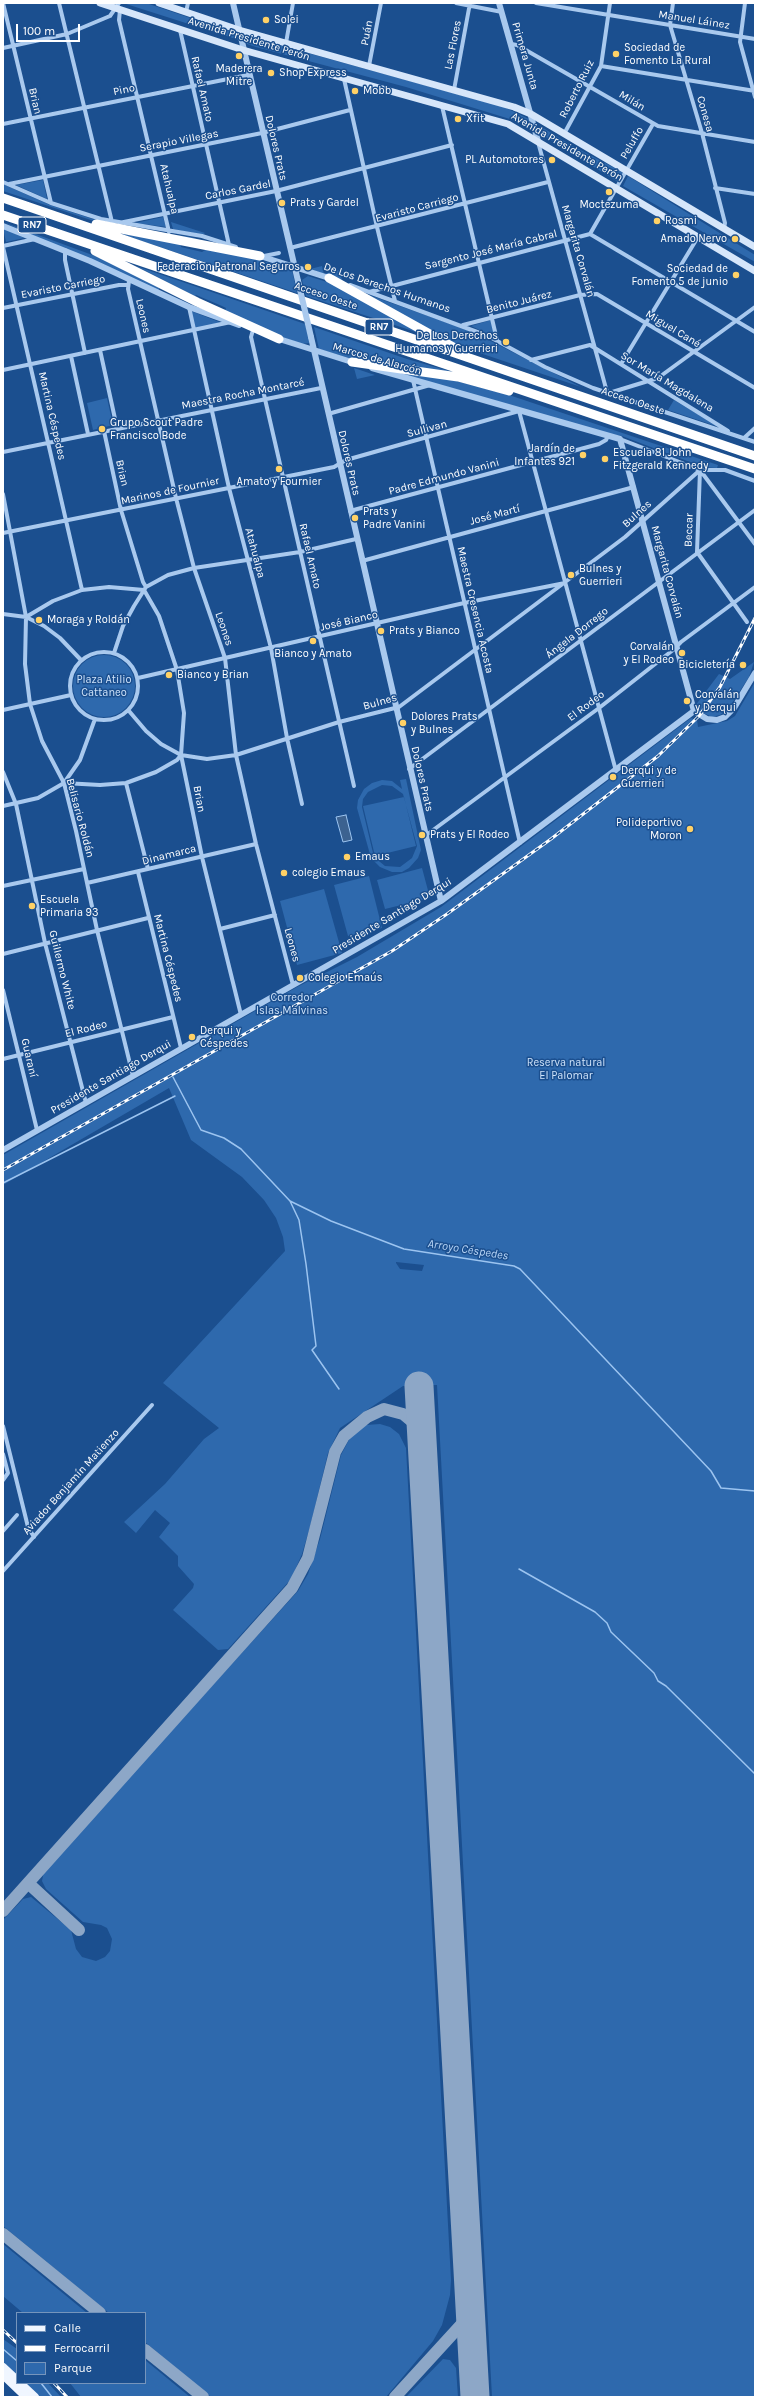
<!DOCTYPE html>
<html>
<head>
<meta charset="utf-8">
<style>
  body { margin:0 }
  #map { position:relative; width:758px; height:2400px; overflow:hidden; background:#1b4f8f; font-family:Karla,sans-serif }
  canvas { display:block }
  .frame { position:absolute; inset:0; border:4px solid #fff; pointer-events:none }
  .legend { position:absolute; left:16px; top:2312px; width:130px; height:72px; box-sizing:border-box; background:#1b4f8f; border:1px solid #7695bc; margin:0; padding:5px 7px; list-style:none; font-size:12px; color:#fff }
  .legend li { display:flex; align-items:center; gap:8px; height:20px }
  .legend b { width:20px; border:1px solid #7695bc }
  .scale { position:absolute; left:16px; top:24px; width:64px; height:18px; box-sizing:border-box; border:2px solid #fff; border-top:0; padding-left:5px; font-size:12px; line-height:14px; white-space:nowrap; color:#fff; -webkit-text-stroke:3px #1b4f8f; paint-order:stroke }
</style>
</head>
<body>
<div id="map">
<canvas width="758" height="2400"></canvas>
<div class="frame"></div>
<ul class="legend">
<li><b style="height:5px;background:#f0f6ff"></b>Calle</li>
<li><b style="height:5px;background:#fff"></b>Ferrocarril</li>
<li><b style="height:11px;background:#2e69ad"></b>Parque</li>
</ul>
<div class="scale">100 m</div>
</div>
<script>
const c = document.querySelector('canvas').getContext('2d');
c.lineJoin = 'round';
function fill(path, color) { c.fillStyle = color; c.fill(path, 'evenodd'); }
const toPath = rows => new Path2D(rows.map(r => 'M' + r).join(''));
function trace(path, color, width, dash) { c.strokeStyle = color; c.lineWidth = width; c.lineCap = dash ? 'butt' : 'round'; c.setLineDash(dash || []); c.stroke(path); }
function drawText(font, color, halo, rows, align = 'center') {
  c.font = font + ' Karla,sans-serif'; c.lineWidth = 3; c.setLineDash([]); c.textBaseline = 'middle'; c.strokeStyle = halo; c.fillStyle = color; for (const [text, x, y, turn = 0] of rows) {
    c.save(); c.translate(x, y); c.rotate((+turn || 0) * Math.PI / 180); c.textAlign = isNaN(turn) ? turn : align; if (halo) c.strokeText(text, 0, 0); c.fillText(text, 0, 0); c.restore();
  }
}
fill(toPath([
  [123,3,146,3,238,34,239,40],
  [246,36,504,107,529,119,530,124,527,126,513,120,406,87,256,47,247,44],
  [540,126,571,145,624,173,618,182,541,134],
  [628,176,755,255,755,262,623,186],
  [43,180,47,199,16,185],
  [3,184,50,205,102,222,153,232,191,237,209,243,182,240,97,222,3,191],
  [163,217,166,227,135,223],
  [3,222,114,263,159,288,159,291],
  [171,222,205,233,202,235,173,229],
  [3,228,24,238,6,242],
  [118,233,180,243,181,247,202,252,207,249,260,260,292,270,297,293],
  [136,266,305,324,310,343,301,344,274,334,225,311,226,308,222,306,196,295,195,296],
  [322,266,324,274,339,270,342,280,324,274,310,269],
  [308,276,330,283,422,334,306,296,302,280],
  [366,294,473,332,581,387,453,344],
  [191,311,222,323,194,329],
  [491,320,497,338,471,326],
  [314,327,407,359,460,374,356,360,319,349],
  [354,368,375,375,357,379],
  [378,369,448,379,506,394,718,465,717,468,703,467,622,436,600,432],
  [107,398,113,425,93,430,87,403],
  [674,400,719,427,668,410],
  '73 686a31 31 0 1 1 62 0a31 31 0 1 1-62 0Z',
  [754,662,749,677,727,711,720,715,712,717,699,711,695,706,719,674,730,679],
  [755,682,755,2397,492,2397,437,1385,403,1386,340,1428,328,1453,310,1527,302,1554,291,1579,228,1649,218,1650,173,1610,193,1588,194,1584,178,1566,178,1556,159,1537,170,1523,155,1510,136,1533,124,1522,165,1484,204,1439,219,1428,163,1383,285,1251,283,1237,276,1218,264,1200,242,1177,191,1140,169,1088,3,1185,3,1155,297,987,357,957,441,907,691,718,697,720,698,727,727,721,735,716],
  [396,1263,396,1262,424,1265,422,1271,400,1269],
  [406,779,421,850,418,858,409,868,402,872,392,872,380,867,371,858,357,808,358,800,364,789,372,783,382,780,392,781,402,789,400,780],
  [382,785,392,786,403,794,417,846,412,858,400,867,385,866,374,857,362,807,363,799,368,792],
  [404,797,416,846,375,856,363,806],
  [422,868,430,898,385,909,377,880],
  [369,876,382,928,348,936,334,885],
  [324,889,342,953,297,965,280,901],
  [380,1424,390,1427,399,1434,406,1448,451,2280,450,2295,442,2325,433,2341,386,2397,211,2397,145,2342,145,2313,109,2313,3,2226,3,1920,23,1899,31,1897,71,1930,76,1949,82,1957,96,1961,105,1957,110,1951,112,1939,107,1928,101,1925,83,1922,46,1889,42,1881,44,1871,298,1591,308,1574,320,1539,341,1455,351,1436,359,1429,366,1425],
  [3,2244,87,2313,23,2313,3,2296],
  [3,2339,17,2349,17,2377,3,2364],
  [443,2359,450,2360,456,2368,458,2397,406,2397],
  [145,2360,190,2397,81,2397,70,2383,145,2383],
  [23,2383,48,2383,61,2397,37,2397]
]), '#2e69ad');
const water = toPath([
  [346,815,352,840,343,842,336,817,346,815]
]);
fill(water, '#3c6290');
trace(water, '#9cc4f0', 1);
trace(toPath([
  [173,1077,201,1130,224,1138,241,1149,290,1201,331,1221,404,1249,514,1266,520,1269,711,1471,721,1488,755,1491],
  [3,1183,175,1096],
  [290,1201,299,1220,306,1264,316,1346,312,1350,339,1389],
  [519,1569,595,1612,607,1623,611,1632,654,1673,658,1681,666,1686,755,1774],
  [3,2349,17,2361],
  [41,2383,52,2397]
]), '#9cc4f0', 1.5);
trace(toPath([
  [28,1883,79,1930],
  [3,1911,292,1588,308,1558,335,1452,344,1436,367,1417,384,1409,403,1414,421,1429],
  [3,2234,100,2313],
  [145,2350,203,2397],
  [395,2397,470,2315]
]), '#8da7c7', 12);
trace(toPath([
  [419,1386,475,2397]
]), '#8da7c7', 29);
trace(toPath([
  [3,3,51,203],
  [59,3,112,222],
  [456,3,502,12],
  [536,3,755,39],
  [673,3,670,25,702,133,725,223,724,229],
  [745,3,740,42,755,97],
  [120,10,119,20,169,232],
  [186,12,188,3],
  [180,30,229,245],
  [286,43,293,3],
  [511,44,517,45,658,126,755,142],
  [3,48,67,34,110,16,119,3],
  [369,66,381,3],
  [601,66,755,91],
  [344,79,377,227,395,301],
  [454,90,470,3],
  [442,106,497,340],
  [3,124,248,75],
  [564,134,601,66,610,3],
  [538,142,607,392],
  [3,182,51,203,101,219,202,236,236,247],
  [9,184,262,133,350,110],
  [715,188,755,194],
  [119,223,276,191,452,145],
  [590,234,755,332],
  [3,246,35,239],
  [3,247,82,590],
  [290,248,548,182],
  [65,250,65,260,85,353],
  [264,256,279,253],
  [129,281,128,289,176,498,194,568,225,658,236,755,256,844,293,985],
  [350,285,488,336,545,367,593,388,755,442],
  [369,292,590,234,653,124],
  [189,307,229,488,271,648,287,738,302,804],
  [3,308,119,285,128,285],
  [463,325,580,295,597,294,755,388],
  [253,330,251,337,265,399,354,786],
  [100,350,117,428],
  [71,356,88,434],
  [531,360,590,345,728,431],
  [621,364,698,237],
  [3,370,231,322],
  [413,380,520,843],
  [609,393,658,378,755,307],
  [328,414,430,385],
  [104,431,121,510,143,582,146,587],
  [744,438,755,428],
  [620,439,700,470,725,470,755,481],
  [3,452,321,388],
  [700,470,697,552,747,622],
  [700,470,755,544],
  [3,494,26,617,25,664,30,704,42,741,64,783,76,831,97,930,133,1076],
  [350,511,599,444,606,440,608,436],
  [3,533,334,467,346,460,519,411,616,771],
  [362,561,634,487],
  [144,590,159,616,177,670,184,713,181,755,202,857,241,1015],
  [3,614,26,617,44,626,60,638,81,660],
  [26,617,53,601,82,590,109,587,144,590],
  '70 686a34 34 0 1 1 68 0a34 34 0 1 1-68 0Z',
  [114,653,123,626,134,606,146,587,168,575,194,568,300,552,356,539],
  [138,678,464,603,565,583],
  [3,710,71,695],
  [129,711,146,731,161,744,181,755,207,759,236,755,339,722,399,707,625,537,700,470],
  [409,769,755,510],
  [3,772,16,804,45,943,86,1103],
  [64,783,100,785,126,783,156,772,177,760,181,755],
  [126,783,148,869],
  [3,806,38,798,64,783,80,760,95,719],
  [425,836,599,708,673,650,681,642,755,587],
  [138,872,181,1048],
  [87,883,256,844],
  [3,886,84,869],
  [220,929,275,915],
  [3,954,148,918],
  [3,990,37,1130],
  [3,1059,173,1017],
  [3,1426,28,1527,34,1537],
  [3,1454,8,1473,3,1480],
  [3,1531,17,1515],
  [3,1571,152,1405]
]), '#a9c9ee', 4);
trace(toPath([
  [233,3,298,281],
  [499,3,538,141],
  [3,226,90,261,189,307,239,325],
  [260,256,329,278],
  [311,337,441,901],
  [276,338,355,363],
  [372,368,620,439,694,711,707,719,717,720,725,717,734,708,755,673],
  [3,1150,441,901,694,711]
]), '#a9c9ee', 6);
trace(toPath([
  [100,3,243,50,508,124,755,271],
  [159,3,239,30,514,107,531,114,755,247]
]), '#d6e6fa', 7);
trace(toPath([
  [3,2367,17,2380],
  [3,2375,26,2397],
  [20,2383,35,2397]
]), '#f0f6ff', 8);
trace(toPath([
  [3,198,755,456],
  [3,215,755,469],
  [96,224,260,256],
  [95,251,197,302,279,339],
  [329,278,453,347],
  [352,362,458,377,509,391]
]), '#fff', 9);
const rail = toPath([
  [3,1170,392,951,447,914,551,839,658,756,699,716,720,687,755,618],
  [3,2330,17,2343],
  [54,2383,67,2397]
]);
trace(rail, '#fff', 3);
trace(rail, '#1b4f8f', 1.5, [4.5]);
trace(toPath([
  [298,281,311,337]
]), '#a9c9ee', 6);
for (const [x, y, r, color] of [
  [266,20,4,"#ffd166"],
  [616,54,4,"#ffd166"],
  [239,56,4,"#ffd166"],
  [271,73,4,"#ffd166"],
  [355,91,4,"#ffd166"],
  [458,119,4,"#ffd166"],
  [552,160,4,"#ffd166"],
  [609,192,4,"#ffd166"],
  [282,203,4,"#ffd166"],
  [657,221,4,"#ffd166"],
  [735,239,4,"#ffd166"],
  [308,267,4,"#ffd166"],
  [736,275,4,"#ffd166"],
  [506,342,4,"#ffd166"],
  [102,429,4,"#ffd166"],
  [583,455,4,"#ffd166"],
  [605,459,4,"#ffd166"],
  [279,469,4,"#ffd166"],
  [355,518,4,"#ffd166"],
  [571,575,4,"#ffd166"],
  [39,620,4,"#ffd166"],
  [381,631,4,"#ffd166"],
  [313,641,4,"#ffd166"],
  [682,653,4,"#ffd166"],
  [743,665,4,"#ffd166"],
  [169,675,4,"#ffd166"],
  [687,701,4,"#ffd166"],
  [403,723,4,"#ffd166"],
  [613,777,4,"#ffd166"],
  [690,829,4,"#ffd166"],
  [422,835,4,"#ffd166"],
  [347,857,4,"#ffd166"],
  [284,873,4,"#ffd166"],
  [32,906,4,"#ffd166"],
  [300,978,4,"#ffd166"],
  [192,1037,4,"#ffd166"]
]) { const dot = new Path2D(); dot.arc(x, y, r, 0, 2 * Math.PI); c.fillStyle = color; c.fill(dot); trace(dot, '#1b4f8f', 1.5); }
for (const [x, y, w] of [
  [32,225,28],
  [379,327,28]
]) { const box = new Path2D(); box.roundRect(x - w / 2, y - 8, w, 16, 3); c.fillStyle = '#1b4f8f'; c.fill(box); trace(box, '#fff', 1); }
drawText('bold 10px', '#fff', null, [
  ["RN7",32,225],
  ["RN7",379,327]
]);
drawText('11px', '#fff', '#1b4f8f', [
  ["Solei",274,20],
  ["Sociedad de",624,48],
  ["Fomento La Rural",624,61],
  ["Maderera",239,69,"center"],
  ["Mitre",239,82,"center"],
  ["Shop Express",279,73],
  ["Mobb",363,91],
  ["Xfit",466,119],
  ["PL Automotores",544,160,"right"],
  ["Prats y Gardel",290,203],
  ["Moctezuma",609,205,"center"],
  ["Rosmi",665,221],
  ["Amado Nervo",727,239,"right"],
  ["Federacion Patronal Seguros",300,267,"right"],
  ["Sociedad de",728,269,"right"],
  ["Fomento 5 de junio",728,282,"right"],
  ["De Los Derechos",498,336,"right"],
  ["Humanos y Guerrieri",498,349,"right"],
  ["Grupo Scout Padre",110,423],
  ["Francisco Bode",110,436],
  ["Jardín de",575,449,"right"],
  ["Infantes 921",575,462,"right"],
  ["Escuela 81 John",613,453],
  ["Fitzgerald Kennedy",613,466],
  ["Amato y Fournier",279,482,"center"],
  ["Prats y",363,512],
  ["Padre Vanini",363,525],
  ["Bulnes y",579,569],
  ["Guerrieri",579,582],
  ["Moraga y Roldán",47,620],
  ["Prats y Bianco",389,631],
  ["Corvalán",674,647,"right"],
  ["y El Rodeo",674,660,"right"],
  ["Bianco y Amato",313,654,"center"],
  ["Bicicletería",735,665,"right"],
  ["Bianco y Brian",177,675],
  ["Corvalán",695,695],
  ["y Derqui",695,708],
  ["Dolores Prats",411,717],
  ["y Bulnes",411,730],
  ["Derqui y de",621,771],
  ["Guerrieri",621,784],
  ["Polideportivo",682,823,"right"],
  ["Moron",682,836,"right"],
  ["Prats y El Rodeo",430,835],
  ["Emaus",355,857],
  ["colegio Emaus",292,873],
  ["Escuela",40,900],
  ["Primaria 93",40,913],
  ["Colegio Emaús",308,978],
  ["Derqui y",200,1031],
  ["Céspedes",200,1044]
], 'left');
drawText('11px', '#fff', '#1b4f8f', [
  ["Manuel Láinez",694,20,9],
  ["Puán",367,33,-79],
  ["Avenida Presidente Perón",249,39,17],
  ["Las Flores",453,45,-79],
  ["Primera Junta",525,56,74],
  ["Rafael Amato",202,89,77],
  ["Roberto Ruiz",577,89,-63],
  ["Pino",124,90,-12],
  ["Brian",35,101,77],
  ["Milán",632,101,31],
  ["Conesa",705,114,74],
  ["Serapio Villegas",179,141,-11],
  ["Peluffo",632,143,-60],
  ["Avenida Presidente Perón",567,147,30],
  ["Dolores Prats",276,148,77],
  ["Atahualpa",169,189,77],
  ["Carlos Gardel",238,190,-11],
  ["Evaristo Carriego",417,208,-15],
  ["Sargento José María Cabral",491,250,-14],
  ["Margarita Corvalán",578,251,74],
  ["Evaristo Carriego",63,287,-11],
  ["De Los Derechos Humanos",387,288,19],
  ["Acceso Oeste",326,296,19],
  ["Benito Juárez",519,302,-14],
  ["Leones",143,316,77],
  ["Miguel Cané",673,329,31],
  ["Marcos de Alarcón",377,359,16],
  ["Sor María Magdalena",667,382,31],
  ["Maestra Rocha Montarcé",243,394,-11],
  ["Acceso Oeste",633,401,19],
  ["Martina Céspedes",52,416,77],
  ["Sullivan",427,429,-15],
  ["Dolores Prats",349,463,77],
  ["Brian",122,473,77],
  ["Padre Edmundo Vanini",444,477,-15],
  ["Marinos de Fournier",170,491,-12],
  ["Bulnes",637,514,-42],
  ["José Martí",495,515,-15],
  ["Beccar",689,530,-88],
  ["Atahualpa",255,553,75],
  ["Rafael Amato",310,556,77],
  ["Margarita Corvalán",667,572,75],
  ["Maestra Cresencia Acosta",475,610,77],
  ["José Bianco",349,621,-13],
  ["Leones",224,629,71],
  ["Ángela Dorrego",577,633,-38],
  ["Bulnes",380,702,-16],
  ["El Rodeo",586,706,-37],
  ["Dolores Prats",422,779,77],
  ["Brian",199,799,79],
  ["Belisario Roldán",80,818,75],
  ["Dinamarca",169,855,-14],
  ["Presidente Santiago Derqui",392,916,-31],
  ["Leones",292,945,75],
  ["Martina Céspedes",168,958,76],
  ["Guillermo White",62,970,76],
  ["El Rodeo",86,1029,-14],
  ["Guaraní",29,1058,77],
  ["Presidente Santiago Derqui",111,1077,-30],
  ["Aviador Benjamín Matienzo",71,1482,-48]
]);
drawText('11px', '#cfe3fa', '#1b4f8f', [
  ["Plaza Atilio",104,680],
  ["Cattaneo",104,693],
  ["Corredor",292,998],
  ["Islas Malvinas",292,1011],
  ["Reserva natural",566,1063],
  ["El Palomar",566,1076]
]);
drawText('italic 12px', '#b5d3f5', '#1b4f8f', [
  ["Arroyo Céspedes",468,1250,9]
]);
</script>
</body>
</html>
